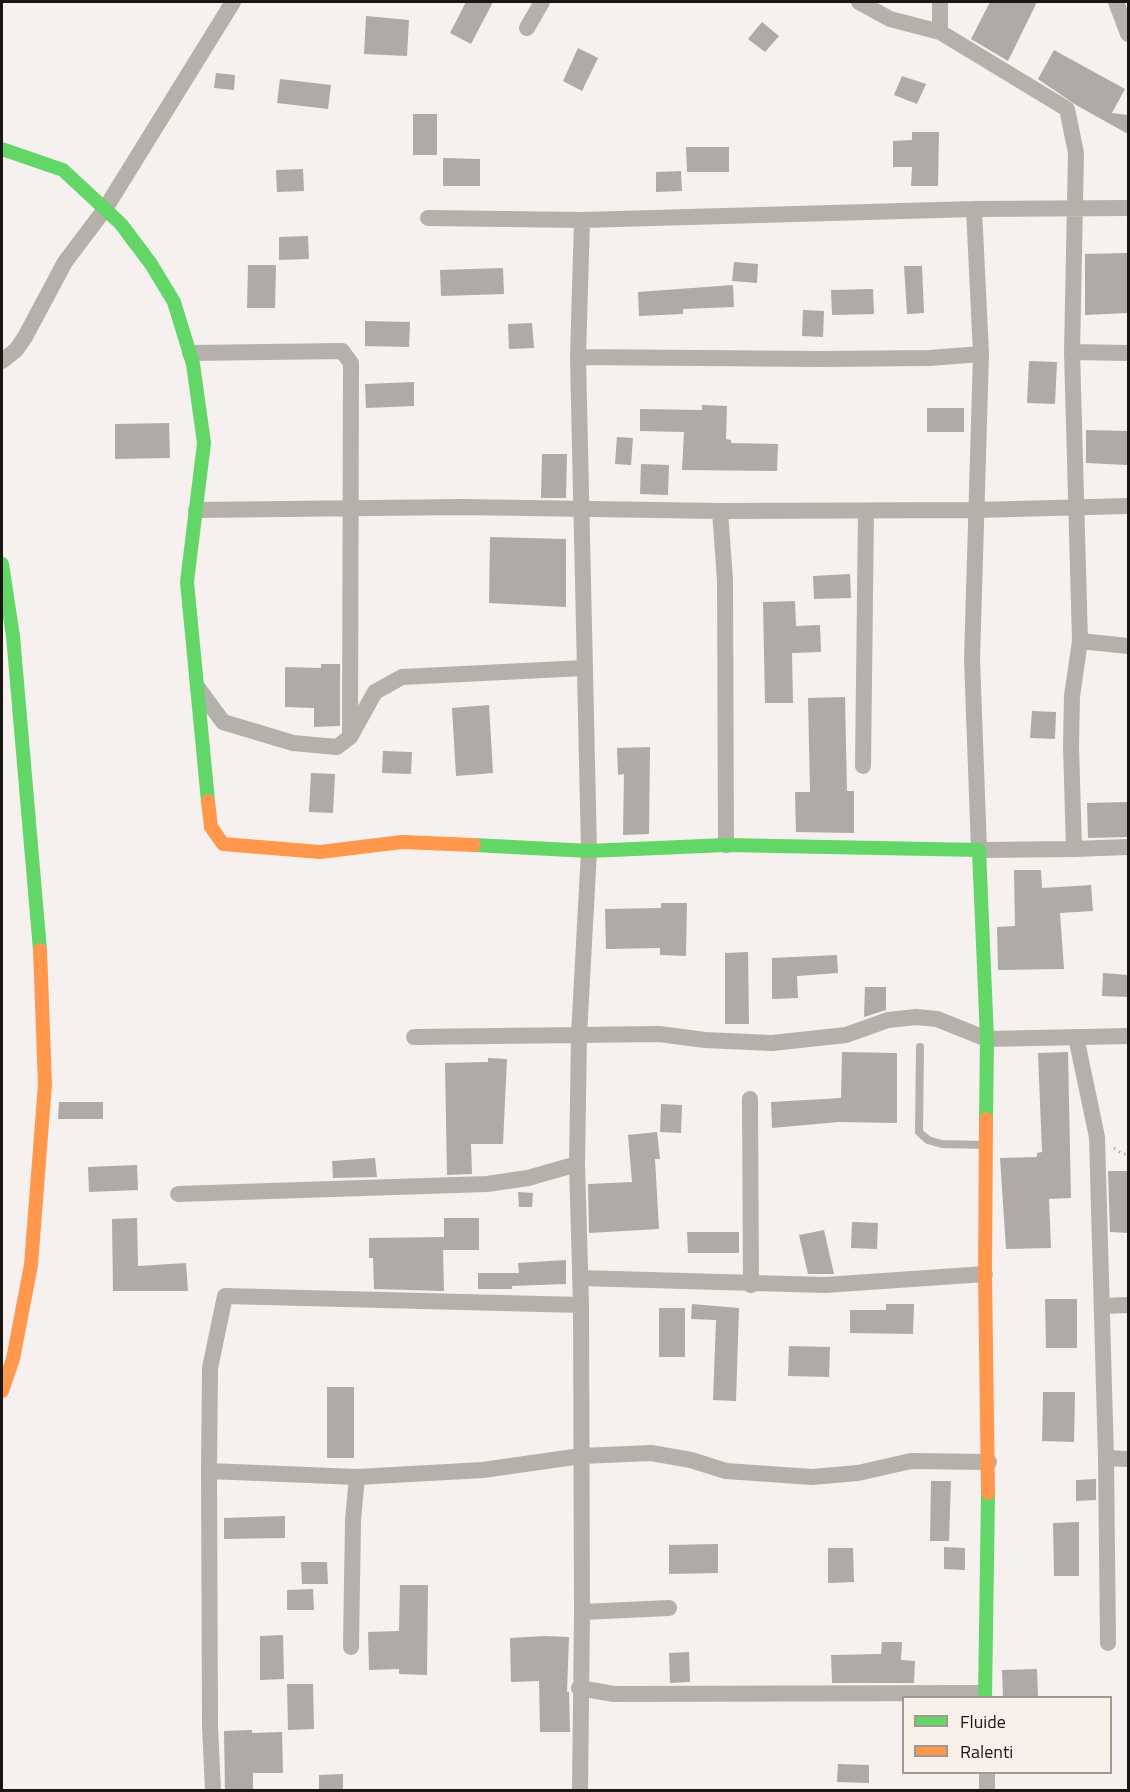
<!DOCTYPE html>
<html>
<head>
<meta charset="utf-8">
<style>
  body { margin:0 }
  #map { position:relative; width:1130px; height:1792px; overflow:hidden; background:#f6f1ee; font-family:"Titillium Web",sans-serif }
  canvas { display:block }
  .frame { position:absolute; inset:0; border:3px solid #191614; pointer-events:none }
  .legend { position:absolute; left:902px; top:1696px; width:210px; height:78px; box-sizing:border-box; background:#f9f0ea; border:2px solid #9f9994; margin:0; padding:8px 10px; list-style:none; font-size:18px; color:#191614 }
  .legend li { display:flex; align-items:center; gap:12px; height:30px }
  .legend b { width:30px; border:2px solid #9f9994 }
</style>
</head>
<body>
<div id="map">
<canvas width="1130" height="1792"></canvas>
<div class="frame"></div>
<ul class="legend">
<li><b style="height:8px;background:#63d668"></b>Fluide</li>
<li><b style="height:8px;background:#ff974d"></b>Ralenti</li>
</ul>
</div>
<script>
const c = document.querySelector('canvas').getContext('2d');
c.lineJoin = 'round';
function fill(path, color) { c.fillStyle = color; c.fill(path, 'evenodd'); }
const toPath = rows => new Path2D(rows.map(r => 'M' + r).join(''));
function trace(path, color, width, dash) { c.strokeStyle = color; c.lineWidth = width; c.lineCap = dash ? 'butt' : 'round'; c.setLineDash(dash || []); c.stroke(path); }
fill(toPath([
  [466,2,493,2,471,44,450,33],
  [990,2,1037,2,1008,61,971,39],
  [366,16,409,20,407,56,364,54],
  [762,22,779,36,765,52,748,39],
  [578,48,598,58,582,91,563,81],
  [1054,50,1125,89,1112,113,1128,115,1128,134,1076,105,1038,79],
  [216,73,235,75,234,90,214,88],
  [902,76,926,84,917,104,894,95],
  [280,79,331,85,328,109,277,103],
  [413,114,437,114,437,155,413,155],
  [912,132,939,132,938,186,911,186,912,167,893,167,893,141,912,140],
  [686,147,729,147,729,172,687,172],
  [443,158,480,159,480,186,443,186],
  [303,169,304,191,277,192,276,170],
  [681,171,682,191,656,192,656,172],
  [308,236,309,259,279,260,279,237],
  [1128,253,1128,313,1085,315,1085,254],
  [734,262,758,264,757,283,732,281],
  [248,265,276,265,275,308,247,308],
  [904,266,922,266,924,313,907,314],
  [503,268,504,294,441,296,440,270],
  [733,285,734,307,683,309,683,314,639,316,638,292],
  [873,289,874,314,832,315,831,290],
  [803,310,824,311,823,337,802,336],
  [365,321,410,322,409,347,365,346],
  [532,323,534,348,509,349,508,324],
  [1029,361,1057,362,1055,404,1027,403],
  [414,382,414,406,366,408,365,384],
  [702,405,727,406,726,439,731,440,731,443,778,444,777,471,682,470,684,432,640,431,640,409,702,410],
  [927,408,964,408,964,432,927,432],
  [169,423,170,458,115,459,115,424],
  [1086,430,1128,431,1127,465,1086,463],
  [617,437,633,438,631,465,615,464],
  [542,454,567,454,566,498,541,498],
  [641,464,669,465,668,495,640,494],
  [490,537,566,539,566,607,489,603],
  [850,574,851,598,814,599,813,576],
  [795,601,796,626,820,625,821,652,792,653,793,703,765,703,763,602],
  [321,664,340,664,340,726,314,727,314,708,285,707,285,667,321,668],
  [845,697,847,791,854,791,854,833,796,832,795,792,810,792,808,698],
  [489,705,493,773,456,776,452,708],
  [1032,711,1056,712,1055,739,1030,738],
  [650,747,649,834,623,835,624,774,618,775,617,748],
  [383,751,412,752,411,774,382,773],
  [311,773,335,774,333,813,309,812],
  [1128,802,1128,837,1088,838,1087,803],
  [1014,870,1041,870,1042,888,1091,885,1093,911,1060,913,1064,969,998,970,997,927,1015,926],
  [661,903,687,903,686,956,660,955,660,948,606,949,605,909,661,908],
  [748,952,749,1024,725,1024,725,953],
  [837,955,838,973,797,976,798,998,772,999,772,958],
  [1103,973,1128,975,1128,997,1102,996],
  [865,987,886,987,886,1010,864,1017],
  [842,1052,897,1053,897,1123,839,1122,772,1128,771,1102,841,1098],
  [1068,1052,1071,1198,1049,1199,1051,1248,1006,1249,1000,1158,1037,1157,1037,1153,1042,1152,1038,1053],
  [488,1058,507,1059,503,1144,471,1144,472,1174,447,1175,445,1063,488,1062],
  [59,1102,103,1102,103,1119,58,1119],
  [661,1104,682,1105,681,1133,660,1132],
  [657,1132,660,1159,655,1159,659,1229,589,1233,588,1184,632,1182,628,1135],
  [375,1158,377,1177,333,1178,332,1161],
  [137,1165,138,1190,89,1192,88,1167],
  [1108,1171,1128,1171,1128,1233,1110,1232],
  [518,1192,533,1193,532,1207,519,1207],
  [137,1218,138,1266,186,1263,188,1291,113,1291,112,1219],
  [444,1218,479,1218,479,1250,443,1250,444,1291,374,1289,373,1258,369,1258,369,1238,444,1237],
  [852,1222,878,1223,877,1249,851,1248],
  [824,1230,834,1274,808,1274,799,1235],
  [687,1232,739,1232,739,1253,688,1253],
  [566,1260,566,1284,512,1286,512,1289,478,1289,478,1273,519,1273,518,1263],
  [1045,1299,1077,1299,1077,1348,1046,1348],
  [692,1304,739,1308,736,1401,713,1400,716,1320,691,1319],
  [886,1304,914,1304,913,1334,850,1333,850,1310,886,1310],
  [659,1308,685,1308,685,1357,659,1357],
  [789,1346,830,1347,829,1377,788,1376],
  [327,1387,354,1387,354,1458,327,1458],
  [1043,1392,1075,1392,1074,1442,1042,1441],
  [1096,1479,1096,1500,1076,1501,1076,1480],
  [931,1481,951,1481,949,1541,930,1541],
  [285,1516,285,1538,224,1539,224,1518],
  [1079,1522,1079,1576,1054,1576,1053,1523],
  [718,1544,718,1573,669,1574,669,1545],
  [944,1547,965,1548,965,1570,944,1569],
  [828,1548,853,1548,854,1582,828,1583],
  [301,1562,327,1562,328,1584,302,1584],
  [400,1585,428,1585,427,1675,399,1674,399,1669,369,1670,368,1632,399,1631],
  [313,1589,314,1610,287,1610,287,1590],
  [283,1635,284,1679,260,1680,260,1636],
  [544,1636,569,1637,567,1692,569,1692,570,1732,540,1732,539,1681,511,1682,510,1638],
  [882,1642,902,1642,901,1660,915,1661,914,1683,832,1683,831,1655,881,1654],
  [689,1652,690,1682,670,1683,669,1653],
  [1037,1669,1038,1696,1003,1697,1002,1670],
  [287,1684,313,1684,314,1729,288,1730],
  [252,1730,252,1733,282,1732,283,1773,253,1773,253,1791,225,1791,224,1731],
  [838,1764,869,1765,869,1783,837,1782],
  [343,1774,343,1791,319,1791,319,1775]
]), '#adaaa7');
trace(toPath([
  [1114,1148,1122,1154,1128,1154]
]), '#b2ada9', 3, [1.5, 4.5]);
trace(toPath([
  [920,1047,919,1132,928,1140,942,1144,984,1145]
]), '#b6b0aa', 8);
trace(toPath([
  [859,2,890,19,940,32,1067,109,1076,153,1072,352,1080,641,1072,696,1071,746,1074,849,979,850,972,659,981,354,974,209],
  [940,2,940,32],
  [1116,2,1128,34],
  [527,28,542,2],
  [428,218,582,220,974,209,1128,208],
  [582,220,578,357,589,851,579,1035,577,1164,581,1305,582,1612,669,1608],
  [1072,352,1128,353],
  [190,353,342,351,351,363,350,737],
  [578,357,820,359,930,358,981,354],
  [2,361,16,350,25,337,65,262,105,209,233,2],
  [196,510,462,507,720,511,977,510,1128,506],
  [720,511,725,580,726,845],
  [1080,641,1128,646],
  [198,688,223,722,293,743,337,747,350,737,375,692,402,677,584,668],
  [863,766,866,511],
  [1074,849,1128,847],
  [414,1037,659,1034,705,1040,772,1043,846,1035,888,1020,916,1017,937,1019,987,1039,1128,1036],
  [1076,1037,1097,1137,1106,1458,1108,1643],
  [750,1099,751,1285],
  [178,1194,487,1184,528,1178,577,1164],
  [580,1278,825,1285,985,1274],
  [1102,1306,1128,1305],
  [1106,1458,1128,1459],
  [209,1471,210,1368,225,1296,581,1305],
  [351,1647,353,1520,357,1477,483,1470,581,1456,651,1453,691,1460,726,1471,812,1477,858,1473,911,1461,989,1462],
  [579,1688,614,1694,984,1693],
  [987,1772,987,1790],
  [213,1790,210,1727,209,1471,357,1477],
  [580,1790,582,1612]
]), '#b6b0aa', 16);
trace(toPath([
  [2,149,63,170,121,224,151,264,174,302,193,364,204,443,187,582,208,801],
  [2,564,13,636,40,950],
  [474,845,589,851,726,845,979,850,987,1039,986,1119],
  [985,1698,988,1493]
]), '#63d668', 14);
trace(toPath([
  [208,801,211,827,223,844,320,852,402,842,474,845],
  [986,1119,985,1274,988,1493],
  [2,1391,13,1359,31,1265,45,1084,40,950]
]), '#ff974d', 14);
</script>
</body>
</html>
